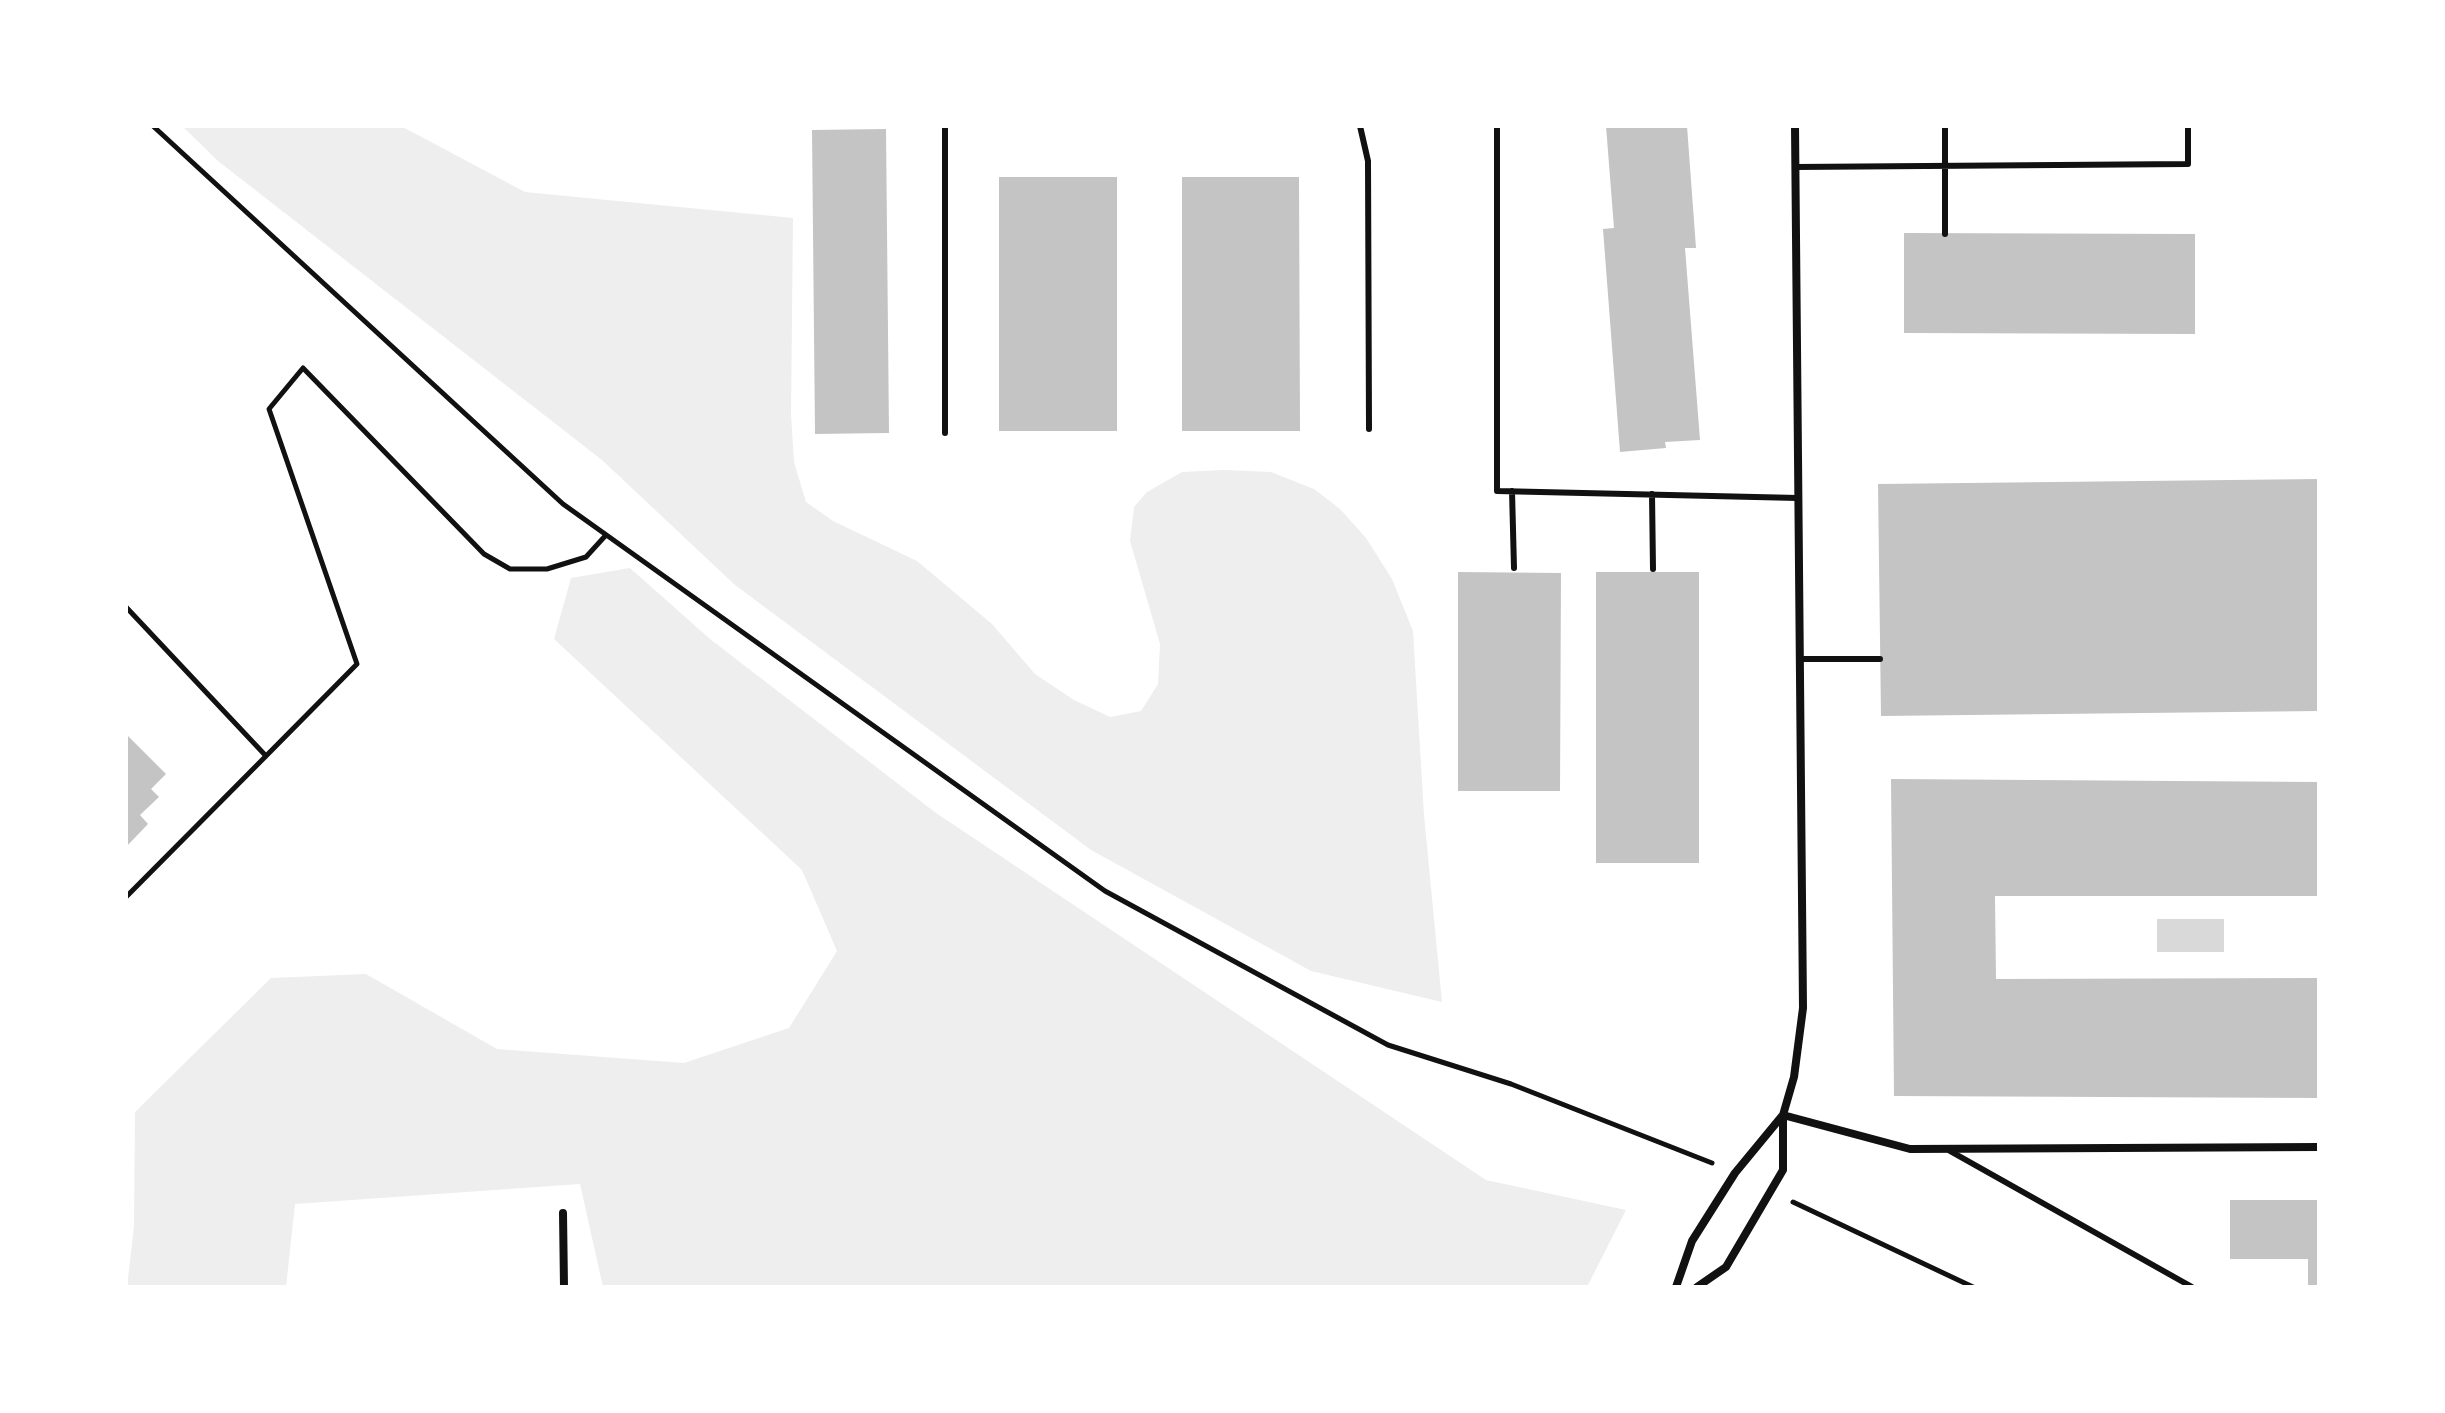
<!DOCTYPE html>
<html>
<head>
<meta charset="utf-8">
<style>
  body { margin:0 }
  #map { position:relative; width:2445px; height:1413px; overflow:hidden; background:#fff; font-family:Signika,sans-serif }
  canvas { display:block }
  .frame { position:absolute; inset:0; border:128px solid #fff; pointer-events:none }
</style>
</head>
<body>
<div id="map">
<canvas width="2445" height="1413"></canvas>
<div class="frame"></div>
</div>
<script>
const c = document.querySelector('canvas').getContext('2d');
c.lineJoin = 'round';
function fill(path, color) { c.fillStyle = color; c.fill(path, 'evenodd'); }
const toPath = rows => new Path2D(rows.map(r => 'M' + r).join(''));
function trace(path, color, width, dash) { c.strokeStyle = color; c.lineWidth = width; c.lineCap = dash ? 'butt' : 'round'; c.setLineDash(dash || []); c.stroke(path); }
fill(toPath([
  [182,126,401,126,525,192,793,218,791,414,794,462,806,502,833,521,917,561,992,624,1035,674,1074,700,1110,717,1141,711,1158,684,1160,644,1130,541,1134,507,1147,492,1182,472,1224,470,1271,472,1314,489,1340,509,1366,538,1392,579,1413,631,1424,815,1442,1002,1311,971,1091,850,735,585,602,460,218,161],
  [630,568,710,639,936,813,1486,1180,1626,1210,1587,1287,603,1287,580,1184,295,1204,286,1287,127,1287,134,1226,135,1112,271,978,366,974,497,1049,684,1063,789,1028,837,951,802,870,554,639,571,578]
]), '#eee');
fill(toPath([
  [2157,919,2224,919,2224,952,2157,952]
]), '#d9d9d9');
fill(toPath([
  [1606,126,1687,126,1696,248,1685,248,1700,440,1665,442,1666,448,1620,452,1603,229,1614,228],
  [886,129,889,433,815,434,812,130],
  [999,177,1117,177,1117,431,999,431],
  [1182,177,1299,177,1300,431,1182,431],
  [1904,233,2195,234,2195,334,1904,333],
  [2319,479,2319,711,1881,716,1878,484],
  [1458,572,1561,573,1560,791,1458,791],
  [1596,572,1699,572,1699,863,1596,863],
  [126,734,166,774,151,789,159,797,140,815,148,824,126,847],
  [1891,779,2319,782,2319,896,1995,896,1996,979,2319,978,2319,1098,1894,1096],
  [2230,1200,2319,1200,2319,1287,2308,1287,2308,1259,2230,1259]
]), '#c4c4c4');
trace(toPath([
  [153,126,563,504,1105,891,1388,1045,1511,1084,1712,1163],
  [126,607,266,756,357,664,269,409,303,368,484,554,510,569,547,569,586,557,606,535],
  [126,897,266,756],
  [1793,1202,1973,1287]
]), '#111', 5);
trace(toPath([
  [945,126,945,433],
  [1360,126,1368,161,1369,429],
  [1497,126,1497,491,1798,498],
  [1945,126,1945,234],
  [1795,167,2188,164,2188,126],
  [1512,491,1514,568],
  [1652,494,1653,569],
  [1800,659,1880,659],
  [1950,1151,2192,1287]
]), '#111', 6);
trace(toPath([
  [1783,1115,1910,1149,2319,1147],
  [563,1213,564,1287],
  [1676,1287,1692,1241,1735,1173,1782,1116],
  [1697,1287,1726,1267,1783,1170,1783,1115,1794,1077,1803,1008,1795,126]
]), '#111', 8);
</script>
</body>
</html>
